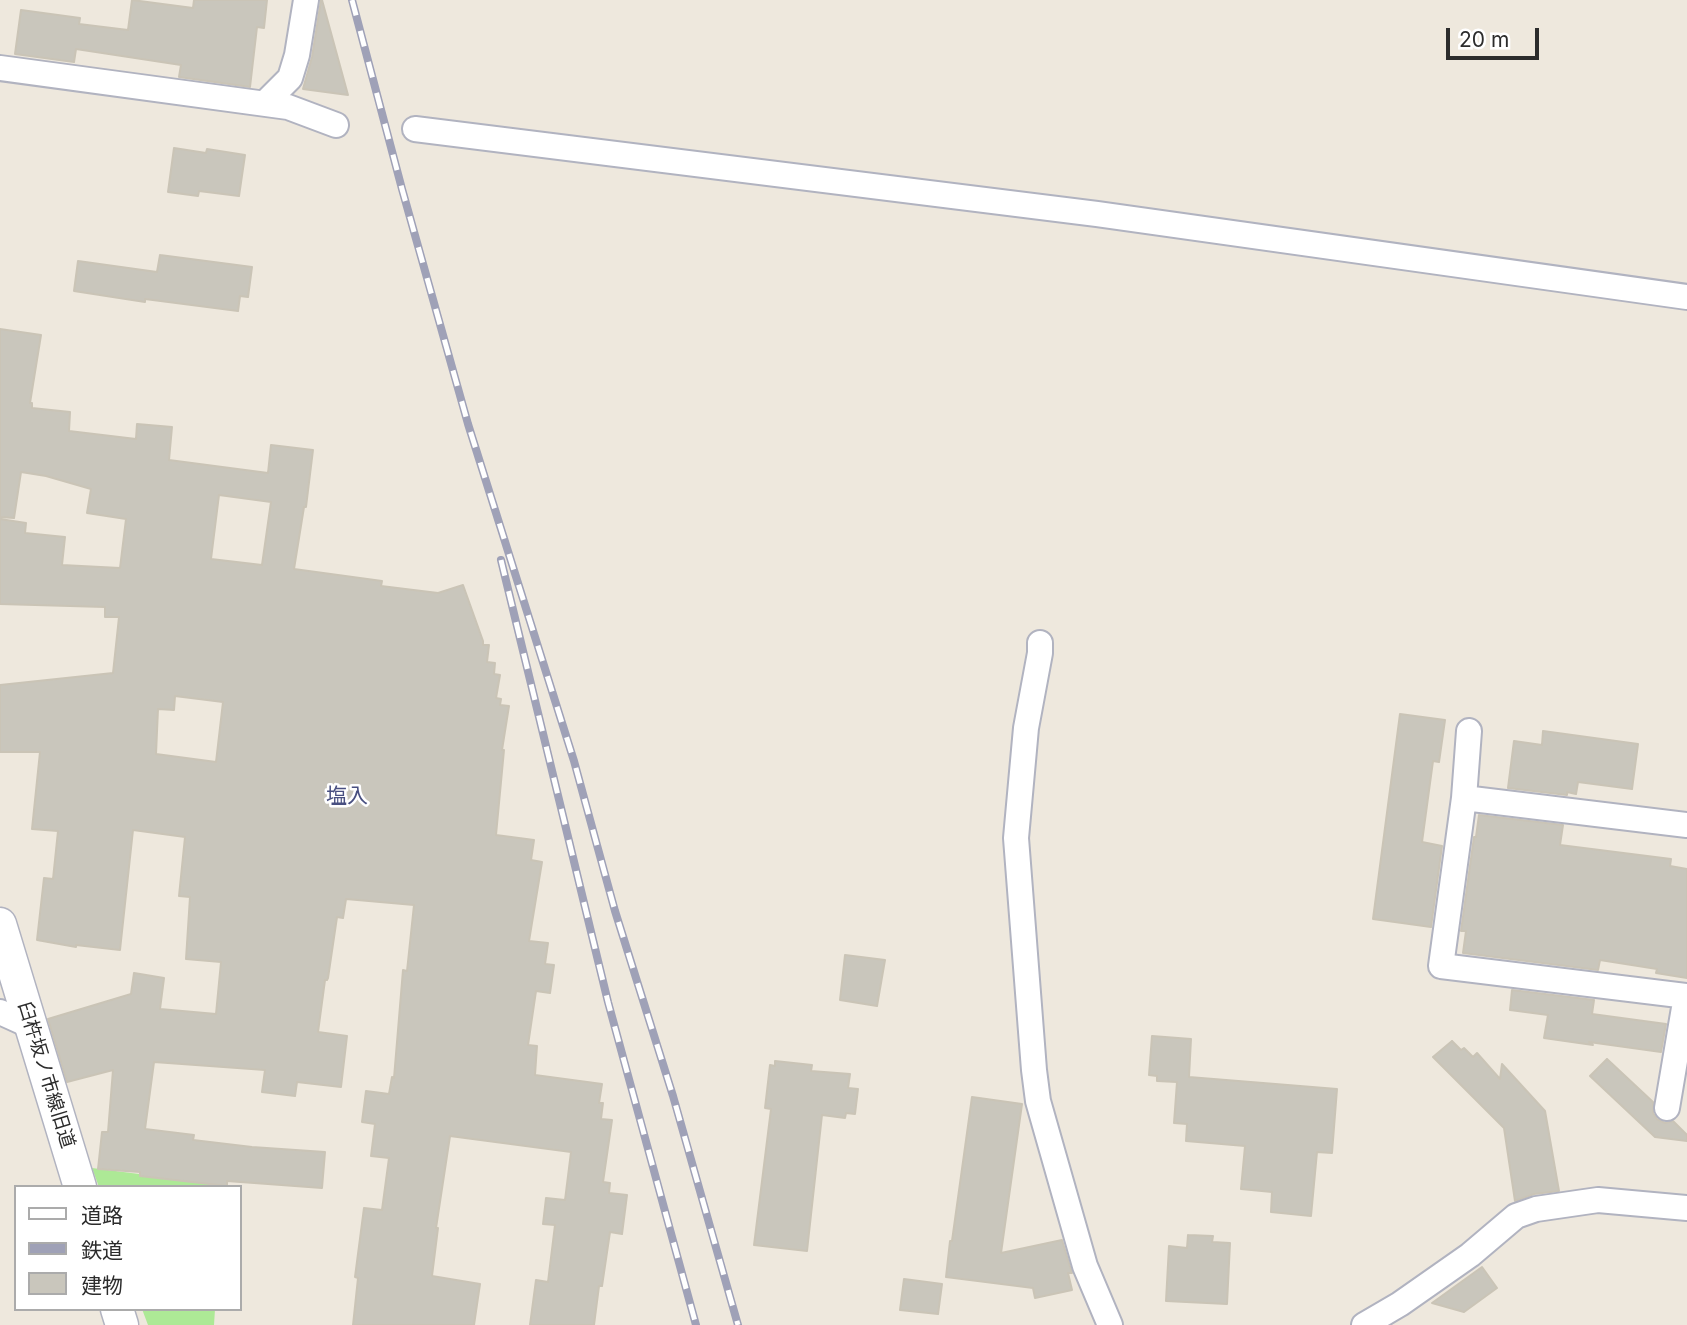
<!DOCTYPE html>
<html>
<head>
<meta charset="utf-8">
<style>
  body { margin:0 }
  #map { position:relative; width:1687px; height:1325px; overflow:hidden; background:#eee8dd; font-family:Inter,"Noto Sans JP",sans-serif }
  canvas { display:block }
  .legend { position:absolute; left:14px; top:1185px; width:228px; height:126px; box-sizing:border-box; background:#fff; border:2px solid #ababab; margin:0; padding:9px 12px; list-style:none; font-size:21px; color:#2c2c2c }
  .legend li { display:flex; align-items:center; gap:14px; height:35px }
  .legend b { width:35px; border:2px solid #ababab }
  .scale { position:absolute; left:1446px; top:28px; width:93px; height:32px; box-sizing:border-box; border:4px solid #2c2c2c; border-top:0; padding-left:9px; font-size:21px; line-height:24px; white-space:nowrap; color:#2c2c2c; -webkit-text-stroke:5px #fff; paint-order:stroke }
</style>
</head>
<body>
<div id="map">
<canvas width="1687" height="1325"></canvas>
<ul class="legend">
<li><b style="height:9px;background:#fff"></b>道路</li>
<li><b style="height:9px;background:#9fa1b7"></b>鉄道</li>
<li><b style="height:19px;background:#c9c6bc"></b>建物</li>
</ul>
<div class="scale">20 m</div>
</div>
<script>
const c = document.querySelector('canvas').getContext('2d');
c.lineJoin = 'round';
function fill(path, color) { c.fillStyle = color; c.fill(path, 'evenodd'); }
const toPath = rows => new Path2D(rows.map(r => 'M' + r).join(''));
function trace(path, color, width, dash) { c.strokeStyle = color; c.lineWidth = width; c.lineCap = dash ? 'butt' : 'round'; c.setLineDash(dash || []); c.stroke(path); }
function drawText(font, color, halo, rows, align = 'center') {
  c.font = font + ' Inter,"Noto Sans JP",sans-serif'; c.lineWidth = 5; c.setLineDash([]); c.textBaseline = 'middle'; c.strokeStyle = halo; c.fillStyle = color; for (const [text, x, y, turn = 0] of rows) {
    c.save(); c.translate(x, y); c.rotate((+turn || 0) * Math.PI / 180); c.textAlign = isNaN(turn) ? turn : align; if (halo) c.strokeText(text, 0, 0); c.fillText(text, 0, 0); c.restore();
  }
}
fill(toPath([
  [92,1168,225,1185,225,1187,99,1187],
  [142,1309,215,1309,214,1325,148,1325]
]), '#ade996');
const building = toPath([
  [132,0,193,8,194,0,267,0,264,28,257,27,250,87,179,77,181,65,76,49,74,62,15,54,21,10,80,18,79,24,128,30,132,0],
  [321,0,322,0,348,95,303,89,312,57,321,0],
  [174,148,206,153,207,149,245,155,239,196,199,191,198,196,168,192,174,148],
  [160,255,252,267,248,297,240,296,238,311,145,299,145,302,74,291,78,261,157,272,160,255],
  [0,329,41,335,30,403,32,403,32,408,70,412,69,431,136,439,137,424,172,427,169,460,268,473,271,445,313,450,306,507,304,507,294,569,382,581,381,586,438,593,463,585,483,641,483,645,489,645,487,662,495,663,494,674,500,675,496,698,501,699,500,705,509,706,502,750,504,750,496,835,534,840,531,860,542,862,529,941,548,943,545,964,554,965,550,993,536,991,528,1045,537,1046,535,1075,602,1084,599,1103,603,1103,601,1119,612,1120,603,1182,610,1183,609,1193,627,1195,622,1234,610,1232,602,1286,599,1286,594,1325,530,1325,536,1280,548,1282,555,1225,543,1224,546,1198,565,1200,571,1152,450,1136,436,1228,438,1228,432,1276,480,1284,474,1325,353,1325,358,1278,355,1277,364,1208,382,1210,389,1158,371,1156,375,1124,362,1122,366,1091,389,1094,392,1077,394,1078,403,970,407,971,414,905,346,899,343,918,337,917,328,978,327,980,325,980,318,1032,347,1036,341,1087,297,1082,295,1096,262,1092,265,1070,154,1062,145,1129,194,1135,193,1140,252,1147,325,1152,322,1188,227,1181,227,1186,140,1176,140,1172,98,1169,102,1132,108,1132,113,1070,67,1082,48,1019,131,994,134,973,164,978,160,1009,216,1014,221,962,186,959,190,897,179,896,185,837,133,830,120,950,76,945,76,947,37,940,44,878,53,879,58,831,32,829,40,752,0,752,0,685,113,673,119,617,105,617,105,607,0,604,0,519,26,523,25,533,65,537,62,565,120,568,126,519,87,513,91,489,46,476,21,472,14,518,0,517,0,329],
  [219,495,271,502,262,565,211,559,219,495],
  [175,696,223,702,216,762,156,754,158,709,174,710,175,696],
  [1400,714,1445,720,1439,762,1433,761,1422,842,1442,846,1431,927,1373,919,1400,714],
  [1543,731,1638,744,1632,789,1578,782,1576,794,1567,792,1567,795,1508,788,1514,741,1542,745,1543,731],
  [1479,815,1563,825,1560,845,1671,859,1670,866,1687,869,1687,978,1656,973,1657,969,1600,960,1598,970,1463,953,1466,931,1461,931,1474,837,1476,837,1479,815],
  [845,955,885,960,877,1006,840,1000,845,955],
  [1512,990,1594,1000,1592,1014,1666,1024,1661,1052,1589,1042,1593,1045,1544,1038,1548,1015,1510,1010,1512,990],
  [1152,1036,1191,1039,1189,1077,1337,1089,1332,1153,1317,1152,1311,1216,1271,1212,1272,1192,1241,1189,1245,1146,1186,1141,1187,1124,1174,1123,1177,1082,1157,1081,1157,1076,1149,1075,1152,1036],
  [1452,1041,1461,1050,1464,1048,1473,1057,1477,1053,1500,1079,1502,1064,1545,1111,1559,1191,1534,1194,1515,1201,1504,1128,1433,1057,1452,1041],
  [1607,1059,1653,1102,1653,1113,1657,1119,1665,1123,1673,1121,1687,1135,1687,1141,1655,1137,1590,1076,1607,1059],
  [775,1061,812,1065,811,1071,850,1074,848,1088,858,1089,855,1114,846,1113,845,1118,822,1115,807,1251,754,1245,771,1109,765,1108,770,1065,775,1066,775,1061],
  [972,1097,1022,1104,1001,1253,1062,1240,1072,1273,1068,1273,1072,1290,1035,1298,1033,1288,946,1277,950,1241,952,1241,972,1097],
  [1188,1235,1213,1236,1212,1242,1230,1243,1227,1304,1166,1301,1169,1246,1187,1248,1188,1235],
  [1482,1267,1497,1288,1464,1312,1432,1303,1482,1267],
  [904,1279,942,1284,938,1314,900,1310,904,1279]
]);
fill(building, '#c9c6bc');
trace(building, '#cac4b6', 2);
const minor = toPath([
  [0,68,288,107,336,125],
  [265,103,290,78,297,55,306,0],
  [415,129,1097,214,1687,297],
  [1040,643,1040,653,1026,728,1016,838,1034,1070,1038,1101,1085,1266,1110,1325],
  [1469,731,1464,798,1441,966,1687,996],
  [1464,798,1687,825],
  [0,1012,31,1026],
  [1667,1108,1686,996],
  [1364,1325,1400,1304,1470,1255,1516,1216,1536,1209,1598,1200,1687,1208]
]);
const tertiary = toPath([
  [0,924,80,1187],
  [117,1309,122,1325]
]);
trace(minor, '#b1b3c0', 28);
trace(tertiary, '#b1b3c0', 35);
trace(minor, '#fff', 24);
trace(tertiary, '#fff', 32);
const rail = toPath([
  [352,0,402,189,468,424,574,761,615,911,673,1096,738,1325],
  [501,560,608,1002,696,1325]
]);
trace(rail, '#9fa1b7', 8);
trace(rail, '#fff', 5, [16]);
drawText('19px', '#2c2c2c', '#fff', [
  ["臼杵坂ノ市線旧道",46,1075,73]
]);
drawText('21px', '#484f80', '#fff', [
  ["塩入",347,797]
]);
</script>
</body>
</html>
